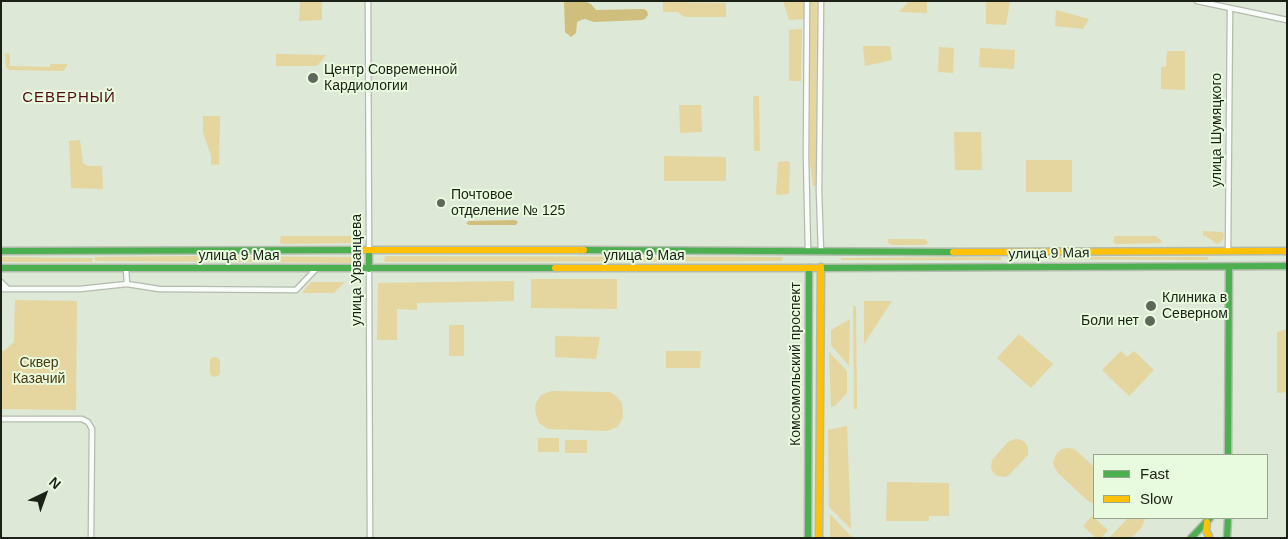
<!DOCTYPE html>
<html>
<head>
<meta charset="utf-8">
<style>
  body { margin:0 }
  #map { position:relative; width:1288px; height:539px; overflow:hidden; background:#dde8d7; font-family:Helvetica,sans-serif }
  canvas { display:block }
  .frame { position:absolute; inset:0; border:2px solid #1b2117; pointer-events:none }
  .legend { position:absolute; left:1093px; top:454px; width:175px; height:65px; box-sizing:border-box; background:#e9fbde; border:1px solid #97a48e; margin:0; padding:6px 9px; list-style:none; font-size:15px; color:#1b2117 }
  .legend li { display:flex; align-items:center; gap:10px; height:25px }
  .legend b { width:25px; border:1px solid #97a48e }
  .north { position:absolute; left:20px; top:469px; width:50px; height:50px; -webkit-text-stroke:4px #e9fbde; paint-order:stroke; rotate:42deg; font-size:14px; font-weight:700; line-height:20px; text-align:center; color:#1b2117 }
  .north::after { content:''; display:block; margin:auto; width:18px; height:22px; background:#1b2117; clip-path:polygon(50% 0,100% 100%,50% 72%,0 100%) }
</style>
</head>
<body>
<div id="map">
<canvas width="1288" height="539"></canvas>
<div class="frame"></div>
<ul class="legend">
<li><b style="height:6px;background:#4caf50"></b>Fast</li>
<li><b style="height:6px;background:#ffc107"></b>Slow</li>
</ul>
<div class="north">N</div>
</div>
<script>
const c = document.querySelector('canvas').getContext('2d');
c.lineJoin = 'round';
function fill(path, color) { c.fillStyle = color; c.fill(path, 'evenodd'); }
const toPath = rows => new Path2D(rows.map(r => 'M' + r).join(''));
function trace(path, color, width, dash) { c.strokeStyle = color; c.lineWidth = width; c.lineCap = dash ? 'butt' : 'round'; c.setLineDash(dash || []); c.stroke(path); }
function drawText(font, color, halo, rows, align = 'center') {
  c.font = font + ' Helvetica,sans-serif'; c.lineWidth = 4; c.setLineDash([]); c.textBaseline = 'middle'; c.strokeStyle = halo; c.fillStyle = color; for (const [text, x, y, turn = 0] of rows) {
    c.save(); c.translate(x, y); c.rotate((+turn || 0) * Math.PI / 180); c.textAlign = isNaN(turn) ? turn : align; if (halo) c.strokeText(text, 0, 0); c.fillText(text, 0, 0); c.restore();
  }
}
fill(toPath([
  [783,1,804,1,804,19,789,20],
  [810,1,817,1,816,186,813,186,810,164],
  [909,1,927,1,927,13,899,12],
  [986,1,1010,1,1006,25,986,24],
  [300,2,322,2,322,20,299,21],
  [663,2,726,3,726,17,685,17,677,12,663,12],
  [1056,10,1089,19,1083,29,1055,26],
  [802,29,801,81,789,81,789,30],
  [863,46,890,46,892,60,865,66],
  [939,47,954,48,953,73,938,72],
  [980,48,1015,50,1014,69,979,67],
  [1167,51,1185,51,1185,90,1161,89,1161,68,1166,66],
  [7,53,10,54,10,66,50,67,50,64,67,64,67,66,63,71,9,70,6,67,5,54],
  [276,54,326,55,317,66,276,66],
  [753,96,759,96,760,151,754,151],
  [679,105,701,105,702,132,680,133],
  [203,116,220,116,219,165,211,164,211,155,203,133],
  [954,132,981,132,982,170,955,170],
  [80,140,83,163,88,166,102,166,103,189,71,188,69,141],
  [664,156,726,157,726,181,664,181],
  [1026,160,1072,160,1072,192,1026,192],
  [778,162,788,161,790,163,789,193,788,194,778,195,776,193],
  [1203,231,1222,232,1224,234,1223,240,1218,244,1215,243,1212,240,1203,235],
  [281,236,359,236,362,238,362,241,359,243,282,244,280,242],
  [1115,236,1156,236,1163,242,1160,243,1117,244,1115,243,1113,241],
  [889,239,925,239,927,241,928,243,925,245,892,245,888,243,888,240],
  [200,256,351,257,353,258,354,261,352,263,349,263,96,261,94,258,96,257],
  [385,256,782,257,783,258,781,261,386,262,384,261],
  [1,257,92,258,93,259,92,262,1,262],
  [1001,257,1001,260,841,260,841,258],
  [1007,257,1208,257,1208,260,1007,259],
  [531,279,617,279,617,309,531,308],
  [514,281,514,301,417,303,417,310,397,309,397,340,377,340,378,283],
  [311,282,345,282,334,293,302,293],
  [15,300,77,301,76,410,1,409,1,351,4,351,14,342],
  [864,301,892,301,864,344],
  [853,306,856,306,857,409,854,409],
  [850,319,849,366,831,345,831,330],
  [449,325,464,325,464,356,449,356],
  [1287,329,1287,392,1277,393,1277,332],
  [1019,334,1053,364,1031,388,997,358],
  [555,336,600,337,596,359,555,357],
  [666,351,701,351,700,368,666,368],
  [1121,351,1127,357,1134,351,1154,370,1129,396,1102,370],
  [829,352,847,371,847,393,835,406,831,407],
  [216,357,220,360,220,373,218,376,213,377,210,374,210,360,211,358],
  [551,391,610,392,615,395,622,403,623,418,617,427,607,431,548,429,539,423,537,418,535,409,536,403,541,395],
  [847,426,851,529,829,507,828,430],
  [538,438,559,438,559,452,538,452],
  [1015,439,1019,439,1025,442,1028,448,1028,455,1008,476,1004,477,997,476,994,474,991,468,992,460,1008,442],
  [565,440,587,440,587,453,565,453],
  [1068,448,1074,449,1078,452,1094,467,1094,504,1088,501,1058,473,1055,468,1053,463,1055,457,1058,452,1062,449],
  [887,482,949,483,949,516,929,516,929,521,886,521],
  [830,514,852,537,852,538,830,538],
  [1092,516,1108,530,1101,538,1096,538,1083,526],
  [1128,518,1143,518,1145,519,1142,527,1131,538,1109,538]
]), '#e5d59f');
fill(toPath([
  [564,1,584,1,591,4,596,10,644,9,647,11,648,15,645,19,642,20,594,22,585,19,581,20,577,22,576,33,571,37,565,32],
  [515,220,518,222,516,225,469,225,466,223,469,221]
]), '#cfbe7c');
const street = toPath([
  [368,1,369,251],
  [807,1,806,156,808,251],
  [1197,1,1287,20],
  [1228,251,1230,9],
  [821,252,819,191,821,1],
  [126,268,127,284],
  [369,269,370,538],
  [1,282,8,289],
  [1,289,80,289,127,284,159,289,296,290,315,270],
  [1,419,82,419,88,422,92,429,91,538]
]);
const fast = toPath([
  [584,250,953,252],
  [1,251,359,250],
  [369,251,369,269],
  [1,268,555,268],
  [819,268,1287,266],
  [1228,455,1229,267],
  [808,538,809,268],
  [1191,538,1210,518],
  [1227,538,1228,518]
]);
const slow = toPath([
  [359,250,584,250],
  [953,252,1287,251],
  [555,268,819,268],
  [1207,522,1206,531,1209,536],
  [819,538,821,267]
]);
trace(street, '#b3bbae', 7);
trace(fast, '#b3bbae', 9);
trace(slow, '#b3bbae', 9);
trace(street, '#fafcf9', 4.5);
trace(fast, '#4caf50', 6);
trace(slow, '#ffc107', 6);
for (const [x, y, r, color] of [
  [313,78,6,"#5f675a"],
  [441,203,5,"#5f675a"],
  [1151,306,6,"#5f675a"],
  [1150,321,6,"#5f675a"]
]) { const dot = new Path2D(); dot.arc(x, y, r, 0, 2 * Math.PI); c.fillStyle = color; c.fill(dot); trace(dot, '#e9fbde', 2); }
drawText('14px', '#1b2117', '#e9fbde', [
  ["Центр Современной",324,70],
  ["Кардиологии",324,86],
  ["Почтовое",451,195],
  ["отделение № 125",451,211],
  ["Клиника в",1162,298],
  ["Северном",1162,314],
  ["Боли нет",1139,321,"right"]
], 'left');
drawText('14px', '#1b2117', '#e9fbde', [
  ["улица Шумяцкого",1217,130,-90],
  ["улица 9 Мая",1049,254,-1],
  ["улица 9 Мая",239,256],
  ["улица 9 Мая",644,256],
  ["улица Урванцева",357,270,-90],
  ["Комсомольский проспект",796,364,-90]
]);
drawText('14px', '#4a390d', '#e9fbde', [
  ["Сквер",39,363],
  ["Казачий",39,379]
]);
c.letterSpacing = '1px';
drawText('15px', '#510b19', '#e9fbde', [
  ["СЕВЕРНЫЙ",69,98]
]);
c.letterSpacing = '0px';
</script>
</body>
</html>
